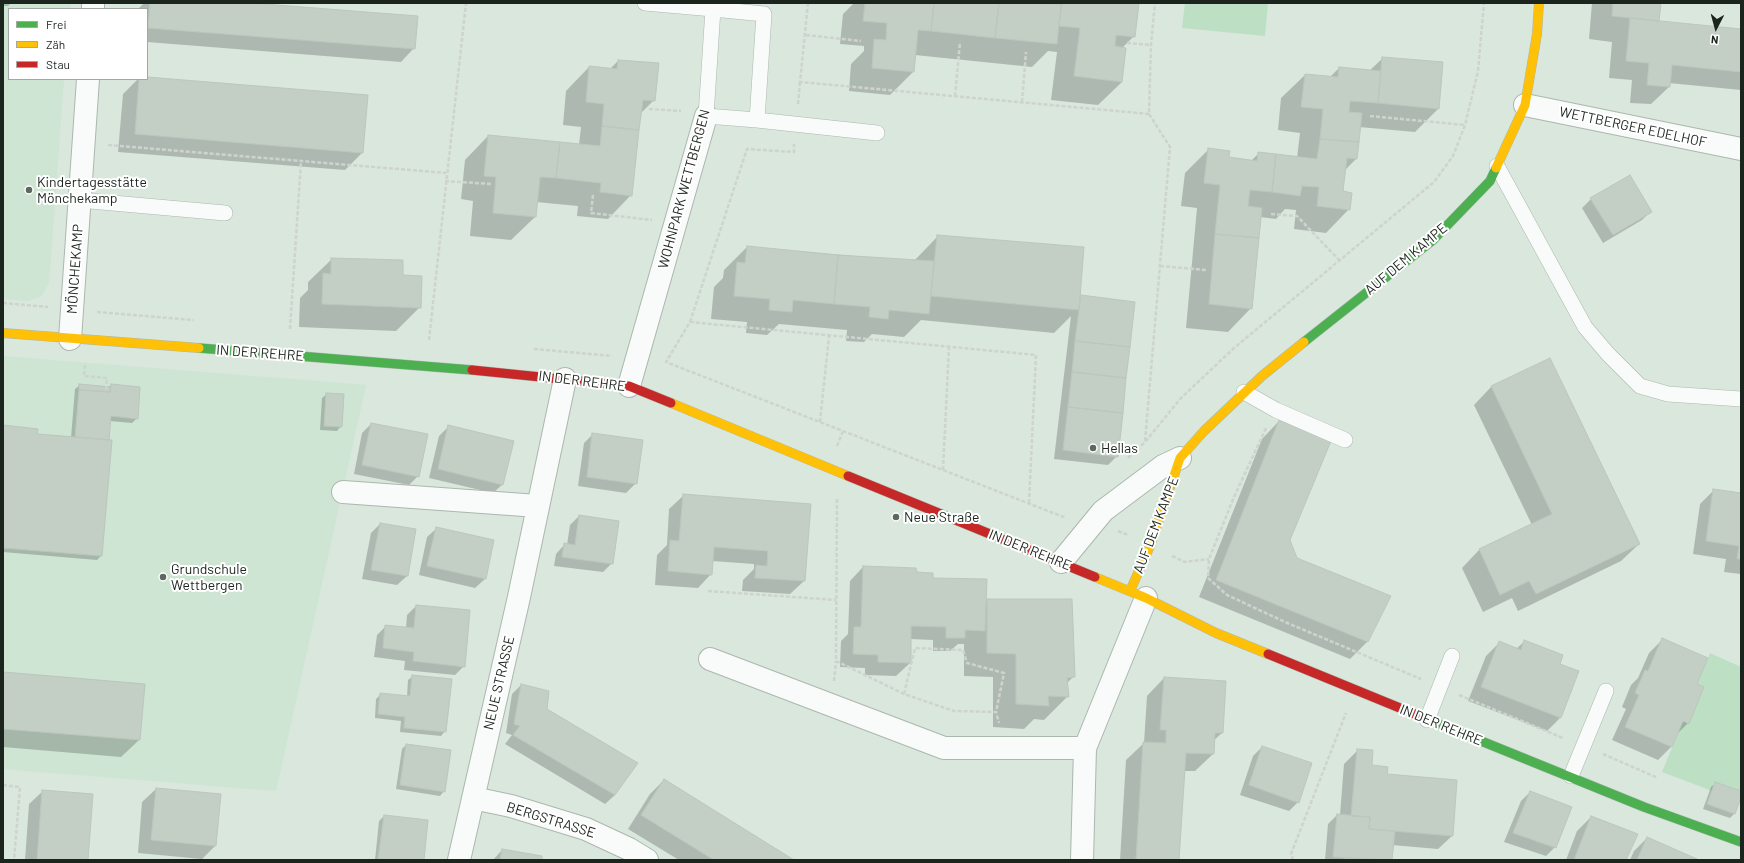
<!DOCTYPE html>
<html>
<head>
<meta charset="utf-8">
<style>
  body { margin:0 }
  #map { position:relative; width:1744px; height:863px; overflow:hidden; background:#d9e7dc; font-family:Barlow,sans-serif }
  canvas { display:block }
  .frame { position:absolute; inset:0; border:4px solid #1b241d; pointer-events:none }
  .legend { position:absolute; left:8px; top:8px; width:140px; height:72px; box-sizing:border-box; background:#fff; border:1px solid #a4a7a5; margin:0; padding:5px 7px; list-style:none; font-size:12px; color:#1b241d }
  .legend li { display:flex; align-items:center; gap:8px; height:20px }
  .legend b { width:20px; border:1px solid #a4a7a5 }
  .north { position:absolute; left:1696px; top:8px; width:40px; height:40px; -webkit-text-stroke:3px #fff; paint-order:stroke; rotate:186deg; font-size:11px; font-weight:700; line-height:16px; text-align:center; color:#1b241d }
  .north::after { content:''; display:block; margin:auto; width:14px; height:18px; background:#1b241d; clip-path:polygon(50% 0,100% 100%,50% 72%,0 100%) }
</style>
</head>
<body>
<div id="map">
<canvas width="1744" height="863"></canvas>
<div class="frame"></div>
<ul class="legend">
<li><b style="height:5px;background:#4caf50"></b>Frei</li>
<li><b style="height:5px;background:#ffc107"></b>Zäh</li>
<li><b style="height:5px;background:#c62828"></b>Stau</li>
</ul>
<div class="north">N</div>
</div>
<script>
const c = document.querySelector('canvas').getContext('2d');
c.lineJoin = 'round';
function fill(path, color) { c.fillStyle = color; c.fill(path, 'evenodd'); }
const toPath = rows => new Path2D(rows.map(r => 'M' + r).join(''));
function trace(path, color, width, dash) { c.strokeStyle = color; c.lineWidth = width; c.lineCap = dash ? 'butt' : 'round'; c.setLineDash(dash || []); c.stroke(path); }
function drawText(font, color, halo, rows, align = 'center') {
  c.font = font + ' Barlow,sans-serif'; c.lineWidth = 4; c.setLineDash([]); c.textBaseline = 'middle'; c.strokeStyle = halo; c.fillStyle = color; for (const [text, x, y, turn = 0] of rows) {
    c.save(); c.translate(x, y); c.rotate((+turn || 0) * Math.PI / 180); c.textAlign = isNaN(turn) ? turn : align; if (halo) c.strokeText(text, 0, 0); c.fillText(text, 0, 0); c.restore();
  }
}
fill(toPath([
  [3,3,71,3,70,9,9,9,9,79,64,79,49,283,42,296,28,301,3,299],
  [3,356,366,385,276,791,3,769]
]), '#cde5d2');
fill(toPath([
  [1185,3,1268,3,1265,36,1182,28],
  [1710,653,1741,667,1741,791,1715,782,1712,791,1662,772,1683,721,1689,723,1704,688,1697,684]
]), '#bde0c4');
fill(toPath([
  [3,3,11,3,8,6,3,6],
  [144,3,238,3,414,48,401,62,147,42,147,9,138,9],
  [854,3,1049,4,1138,3,1134,36,1122,48,1122,82,1098,105,1051,100,1057,52,1048,51,1032,67,915,55,913,72,890,95,849,91,851,64,864,51,864,46,840,44,843,14],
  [1592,3,1660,3,1658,22,1741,30,1741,90,1669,83,1669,87,1651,104,1630,103,1632,80,1609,78,1612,42,1589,39],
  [1383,58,1438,109,1415,132,1359,127,1356,159,1345,170,1342,192,1349,209,1326,233,1294,229,1296,210,1285,209,1276,219,1260,217,1251,308,1228,332,1186,328,1197,208,1181,206,1185,173,1209,149,1228,158,1251,161,1259,153,1297,158,1300,133,1278,130,1281,98,1305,75,1330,77,1339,68,1369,71],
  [618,61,654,100,640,114,631,195,608,219,577,216,578,206,536,202,535,217,511,240,470,236,473,201,461,199,465,160,488,136,579,145,581,127,563,125,566,91,589,67,610,69],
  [147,78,367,96,362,153,345,170,118,152,123,94,138,79],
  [1591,199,1651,211,1642,220,1603,243,1582,208],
  [938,236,1079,299,1082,296,1117,456,1108,465,1054,459,1071,316,1054,333,921,320,904,337,872,334,864,342,846,341,847,330,779,324,767,335,746,333,747,322,711,319,714,287,723,278,724,270,747,247,914,261],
  [332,259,402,276,420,307,396,331,299,327,300,298,308,290,308,282],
  [1549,360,1639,544,1621,561,1518,611,1512,598,1483,612,1462,568,1479,550,1532,525,1474,405,1491,387],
  [80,385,139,388,137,418,132,423,110,421,108,441,111,441,101,556,97,560,3,552,3,426,36,435,71,438,75,389],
  [327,394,341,426,337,431,320,430,322,398],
  [1279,421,1289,540,1296,559,1368,641,1350,659,1199,597,1262,439],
  [371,424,418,476,409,485,354,474,362,433],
  [449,426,503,484,493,493,429,478,439,436],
  [593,434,636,483,626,493,578,486,584,443],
  [1714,490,1741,494,1741,574,1724,572,1726,559,1693,554,1700,504],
  [683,496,810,505,804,581,790,594,742,591,743,580,754,569,754,564,712,561,711,574,698,588,655,585,657,555,667,545,669,509],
  [579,516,612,563,603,572,554,566,556,554,565,544,567,545,570,525],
  [380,524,415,530,407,576,397,585,362,579,371,533],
  [437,528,485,579,475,588,419,575,427,537],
  [863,567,916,573,985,602,987,600,1074,676,1067,683,1068,696,1044,720,1034,719,1024,729,993,727,993,677,964,676,964,644,958,644,950,651,933,651,933,640,910,639,910,663,896,676,865,675,865,668,840,667,841,641,848,634,850,581],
  [416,606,464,666,455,675,404,670,405,661,374,657,377,635,386,626,406,628,407,615],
  [1662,640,1695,684,1688,723,1676,735,1672,746,1658,760,1612,740,1626,709,1622,707,1631,685,1638,678,1649,653],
  [1525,641,1558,664,1578,672,1560,718,1547,731,1468,701,1486,656,1500,642,1516,649],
  [3,673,144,685,139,740,121,757,3,747],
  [413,676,445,731,441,736,400,732,401,721,375,718,376,699,381,694,407,697,408,680],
  [1164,678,1222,733,1213,741,1213,754,1195,771,1184,771,1178,860,1120,860,1126,760,1144,743,1147,696],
  [521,685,546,709,615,795,605,804,505,744,512,735,506,733,512,694],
  [406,745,444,791,440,796,396,789,402,749],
  [1262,747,1298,802,1289,811,1240,795,1253,756],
  [1358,750,1371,766,1386,775,1452,836,1438,849,1392,845,1391,860,1325,860,1328,824,1337,815,1340,815,1344,764],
  [664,780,792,860,679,860,628,829,650,794],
  [1716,783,1741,792,1734,814,1730,818,1703,809,1711,787],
  [156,789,215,846,202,859,138,853,142,802],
  [43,791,87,860,25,860,29,804],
  [1530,792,1555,847,1546,856,1504,842,1521,801],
  [384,816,427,821,423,860,375,860,379,821],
  [1591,817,1625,860,1566,860,1577,831],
  [1647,838,1695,860,1630,860,1634,851],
  [502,850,541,860,493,860]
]), '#0003');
const building = toPath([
  [150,3,251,3,418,16,415,49,148,28,150,3],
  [865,3,934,3,931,31,918,30,914,72,872,68,874,39,886,40,887,23,863,21,865,3],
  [934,3,999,3,995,38,931,31,934,3],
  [999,3,1061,4,1057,44,995,38,999,3],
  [1062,3,1139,3,1135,37,1116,35,1115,46,1126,48,1122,82,1074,76,1080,28,1059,26,1062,3],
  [1613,3,1661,3,1659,21,1612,16,1613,3],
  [1630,18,1741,29,1741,72,1672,65,1670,87,1647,85,1649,63,1626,61,1630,18],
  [1382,57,1443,62,1439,109,1378,103,1382,57],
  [618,60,659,63,655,101,643,100,639,130,602,126,604,104,586,102,589,66,617,69,618,60],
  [1339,67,1381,71,1378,103,1350,101,1349,112,1362,113,1359,142,1320,139,1323,109,1301,107,1305,74,1338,77,1339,67],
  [147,77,368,95,363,153,135,134,139,79,147,79,147,77],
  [602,126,639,130,632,196,600,192,601,183,556,178,560,142,600,146,602,126],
  [488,135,560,142,556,178,540,177,536,217,493,213,496,177,484,176,488,135],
  [1320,139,1359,142,1357,159,1347,158,1343,191,1352,193,1350,210,1317,206,1319,187,1302,186,1300,196,1272,192,1276,154,1317,159,1320,139],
  [1208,148,1230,151,1229,157,1257,161,1258,152,1276,154,1272,192,1250,190,1248,206,1262,208,1259,238,1215,234,1220,185,1204,183,1208,148],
  [1630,175,1652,212,1613,235,1590,198,1630,175],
  [1215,234,1259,238,1252,309,1209,304,1215,234],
  [937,235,1084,247,1079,310,931,296,937,235],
  [747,246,838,255,834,304,793,300,792,312,769,310,770,299,734,296,737,262,745,263,747,246],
  [838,255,934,261,929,314,889,310,888,319,869,317,870,307,834,304,838,255],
  [331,258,403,260,403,275,422,276,421,308,322,304,323,273,331,274,331,258],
  [1081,295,1135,302,1130,347,1075,341,1081,295],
  [1075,341,1130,347,1126,378,1072,372,1075,341],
  [1550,358,1640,544,1536,594,1529,581,1500,595,1479,549,1552,514,1491,386,1550,358],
  [1072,372,1126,378,1123,413,1068,407,1072,372],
  [79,384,111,387,110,392,79,390,79,384],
  [111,384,140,387,138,419,111,416,109,440,75,437,79,390,110,392,111,384],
  [326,393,344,394,342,427,324,426,326,393],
  [1068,407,1123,413,1118,457,1063,450,1068,407],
  [1279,420,1331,441,1290,540,1297,558,1391,596,1368,642,1216,580,1279,420],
  [371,423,428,434,419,477,362,465,371,423],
  [3,425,38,429,37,434,112,440,102,556,3,548,3,425],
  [448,425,514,441,503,485,438,469,448,425],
  [592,433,643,440,637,484,587,477,592,433],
  [1713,489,1741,493,1741,559,1737,559,1739,546,1706,541,1713,489],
  [683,494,811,504,805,581,755,578,756,565,767,566,768,551,714,547,712,575,668,571,670,540,679,541,683,494],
  [579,515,619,521,613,564,562,557,564,543,575,545,579,515],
  [380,523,416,529,408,576,371,570,380,523],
  [436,527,494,540,486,579,427,566,436,527],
  [863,566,916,568,917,572,933,573,933,578,987,579,985,631,965,630,965,638,946,638,946,627,911,626,911,663,878,662,878,655,853,654,854,627,861,627,863,566],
  [987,599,1072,599,1075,677,1067,678,1069,697,1048,696,1049,706,1016,704,1016,654,987,653,987,599],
  [416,605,470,610,465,667,413,661,414,652,383,648,385,625,414,628,416,605],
  [1662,638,1708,658,1697,684,1704,687,1689,724,1683,721,1672,747,1625,727,1639,695,1635,693,1645,670,1648,671,1662,638],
  [1524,640,1563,655,1560,664,1579,671,1561,718,1481,687,1499,641,1521,650,1524,640],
  [3,672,145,684,140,740,3,729,3,672],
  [412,675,452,679,446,732,404,728,405,717,378,714,380,693,410,696,412,675],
  [1164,677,1226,681,1223,733,1215,733,1214,754,1186,753,1179,860,1136,860,1143,742,1166,743,1166,730,1160,730,1164,677],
  [521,684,549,691,547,709,638,763,615,795,513,735,520,726,514,724,521,684],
  [406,744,451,750,445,792,400,785,406,744],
  [1262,746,1312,763,1299,803,1249,785,1262,746],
  [1357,749,1373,750,1372,765,1388,767,1387,774,1457,780,1453,836,1369,829,1370,817,1351,816,1357,749],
  [664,779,794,860,714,860,641,815,664,779],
  [1715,782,1741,791,1741,798,1735,814,1707,804,1715,782],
  [156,788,221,794,216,846,151,840,156,788],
  [42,790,93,794,88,860,37,860,42,790],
  [1530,791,1572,807,1556,848,1513,833,1530,791],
  [1337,814,1370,817,1369,829,1395,831,1392,860,1333,857,1337,814],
  [384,815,428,820,424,860,378,859,384,815],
  [1591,816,1638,834,1626,860,1574,860,1591,816],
  [1647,837,1697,859,1637,860,1647,837],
  [502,849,542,856,542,860,500,860,502,849],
  [1344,858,1368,860,1344,860,1344,858]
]);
fill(building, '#c3cec5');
trace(building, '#bbc6bd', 1);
const lane = toPath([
  [645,3,713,9,706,116,757,120,764,14,713,9],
  [757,120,877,133],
  [1497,166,1585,327,1608,354,1640,386,1668,394,1741,399],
  [79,200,225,213],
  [1244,392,1276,410,1345,440],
  [1427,720,1452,656],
  [1571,776,1606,691]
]);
const street = toPath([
  [93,9,93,3],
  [1525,105,1741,149],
  [70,339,88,79],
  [629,386,706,116],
  [343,492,538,506],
  [1061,562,1103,511,1163,466,1180,458],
  [710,659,944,748,1085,748],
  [473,798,511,806,586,829,629,849,647,860],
  [459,860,519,597,565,379],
  [1082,860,1085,748,1146,598]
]);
const fast = toPath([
  [1304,342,1433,240,1490,181,1496,168],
  [199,348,472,370],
  [1417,715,1644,807,1741,842]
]);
const slow = toPath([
  [1496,168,1525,105,1537,34,1539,3],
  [3,333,199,348],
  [671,403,848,476],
  [1095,577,1146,598,1216,633,1268,654],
  [1130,591,1150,546,1180,458,1204,431,1262,376,1304,342]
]);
const jam = toPath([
  [472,370,629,386,671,403],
  [848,476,1095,577],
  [1268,654,1417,715]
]);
trace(lane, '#acb7ae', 16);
trace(street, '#acb7ae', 24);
trace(fast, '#acb7ae', 10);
trace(slow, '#acb7ae', 10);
trace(jam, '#acb7ae', 10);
trace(toPath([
  [808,3,800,82,1149,114],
  [806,35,861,41],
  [1127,43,1151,45],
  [955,96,960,42],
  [1022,102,1026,52],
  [798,104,800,82],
  [649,109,681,111],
  [1370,116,1465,125],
  [108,145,446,173],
  [445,181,491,184],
  [593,195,591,213,652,220],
  [1271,214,1297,216,1339,260],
  [1160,266,1206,270],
  [3,303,48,307],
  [97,312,194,320],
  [690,322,747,149,794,152,794,144],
  [290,329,301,161],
  [429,340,466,3],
  [534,349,612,356],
  [85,365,84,376,107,378,106,392],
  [820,422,829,336],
  [1266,428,1234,497,1209,559,1208,578,1227,595,1285,622,1421,679],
  [1145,441,1170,147,1149,114,1151,45,1155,3],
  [837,446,843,431],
  [1128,458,1145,442,1181,398,1234,348,1434,182,1453,156,1465,125,1478,71,1484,3],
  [943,470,949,347],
  [837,499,836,661,904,694,954,711,996,712,999,723],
  [1029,503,1036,355,690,322,666,362,1066,518],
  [1118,531,1128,535],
  [1172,556,1185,562,1209,559],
  [708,591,836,600],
  [834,681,836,661],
  [904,694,915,648,963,650,967,663,1004,673,996,712],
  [1459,695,1563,738],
  [1603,754,1658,778],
  [3,785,20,787,14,860],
  [1293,860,1291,854,1346,713]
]), '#ced3cf', 2.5, [4, 2]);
trace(lane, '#f9fbfa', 15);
trace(street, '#f9fbfa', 22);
trace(fast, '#4caf50', 9);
trace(slow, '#ffc107', 9);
trace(jam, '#c62828', 9);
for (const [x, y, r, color] of [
  [29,190,4,"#5e6860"],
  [1093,448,4,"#5e6860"],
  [896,517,4,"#5e6860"],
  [163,577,4,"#5e6860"]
]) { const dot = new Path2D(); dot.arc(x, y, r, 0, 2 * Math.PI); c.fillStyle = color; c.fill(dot); trace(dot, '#fff', 1.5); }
drawText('14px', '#1b241d', '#fff', [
  ["WETTBERGER EDELHOF",1633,127,12],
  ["WOHNPARK WETTBERGEN",684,189,-75],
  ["AUF DEM KAMPE",1406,259,-40],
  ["MÖNCHEKAMP",75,269,-86],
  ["IN DER REHRE",260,353,4],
  ["IN DER REHRE",582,381,7],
  ["AUF DEM KAMPE",1156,525,-69],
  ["IN DER REHRE",1030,550,22],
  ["NEUE STRASSE",499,683,-77],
  ["IN DER REHRE",1441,725,22],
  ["BERGSTRASSE",551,820,17]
]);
drawText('14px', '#1b241d', '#fff', [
  ["Kindertagesstätte",37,182],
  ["Mönchekamp",37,198],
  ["Hellas",1101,448],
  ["Neue Straße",904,517],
  ["Grundschule",171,569],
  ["Wettbergen",171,585]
], 'left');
</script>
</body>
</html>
